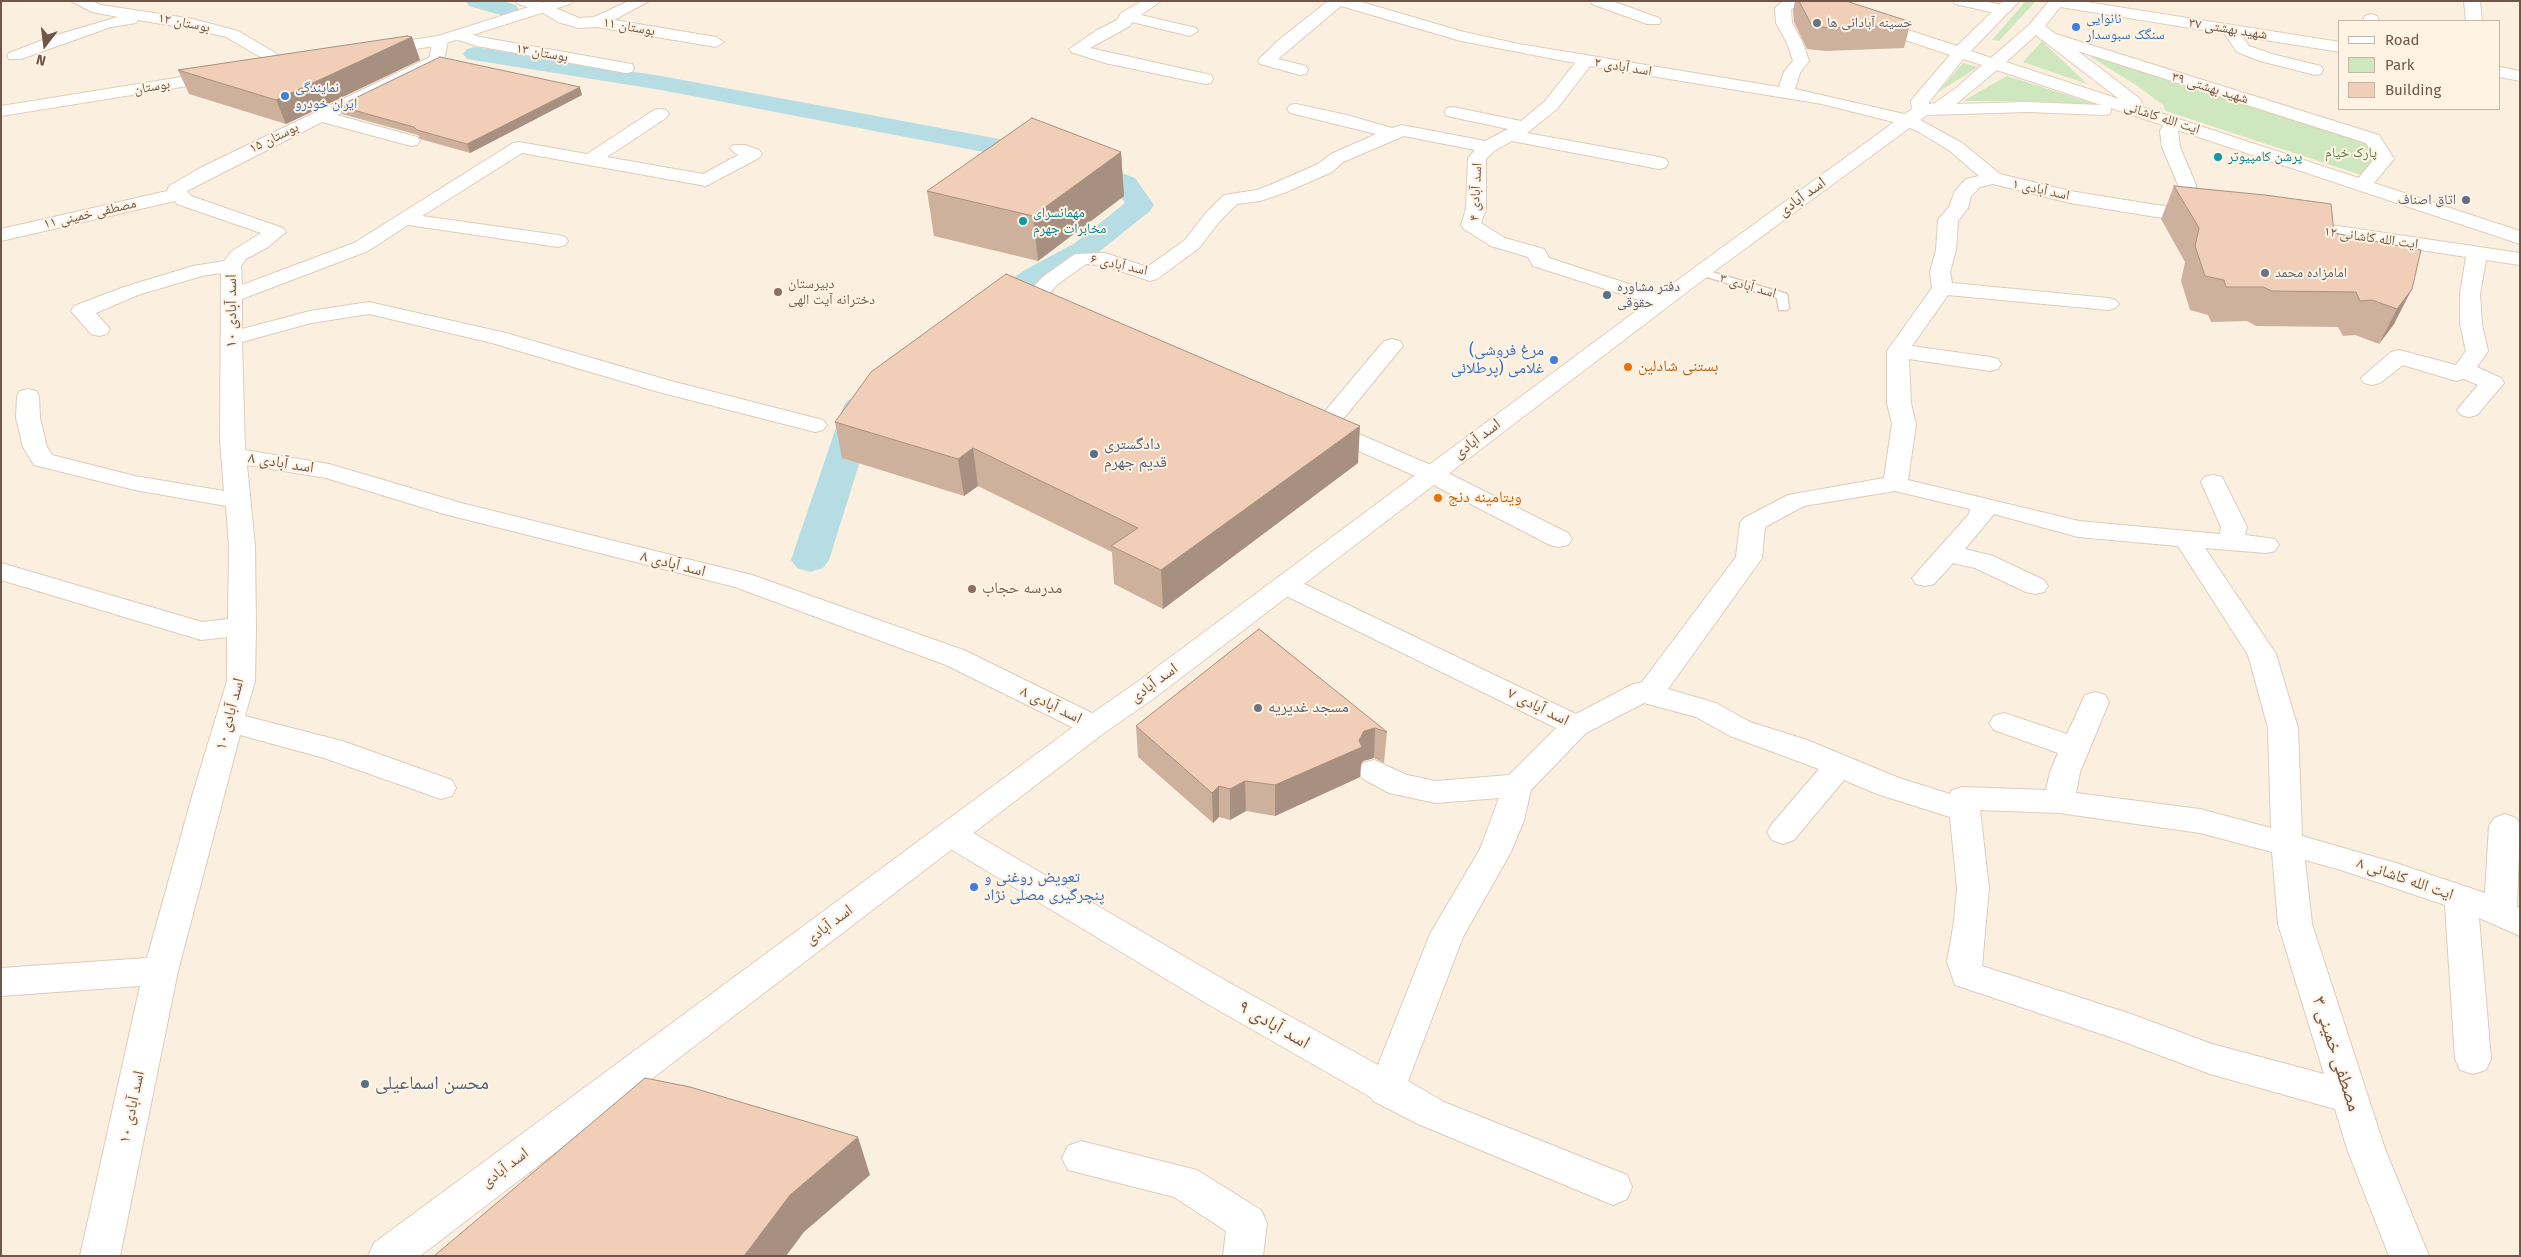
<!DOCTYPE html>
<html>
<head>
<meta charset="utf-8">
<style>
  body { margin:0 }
  #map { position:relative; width:2521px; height:1257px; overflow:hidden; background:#fbf0df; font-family:"Fira Sans",sans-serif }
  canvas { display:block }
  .frame { position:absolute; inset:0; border:2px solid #705648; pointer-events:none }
  .legend { position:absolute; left:2338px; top:20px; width:162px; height:90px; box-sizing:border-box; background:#fff4e4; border:1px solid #c6b5a6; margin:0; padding:6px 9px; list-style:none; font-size:15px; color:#705648 }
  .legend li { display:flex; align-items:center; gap:10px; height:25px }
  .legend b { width:25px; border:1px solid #c6b5a6 }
  .north { position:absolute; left:20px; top:20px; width:50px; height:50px; -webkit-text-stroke:4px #fff4e4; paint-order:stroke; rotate:195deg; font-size:14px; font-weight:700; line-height:20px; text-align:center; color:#705648 }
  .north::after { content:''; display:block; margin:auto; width:18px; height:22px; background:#705648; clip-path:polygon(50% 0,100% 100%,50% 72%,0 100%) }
</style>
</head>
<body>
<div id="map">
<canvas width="2521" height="1257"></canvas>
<div class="frame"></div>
<ul class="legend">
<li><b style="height:6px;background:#fff"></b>Road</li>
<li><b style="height:14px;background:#cfe7be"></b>Park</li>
<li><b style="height:14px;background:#f0ceb7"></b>Building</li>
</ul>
<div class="north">N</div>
</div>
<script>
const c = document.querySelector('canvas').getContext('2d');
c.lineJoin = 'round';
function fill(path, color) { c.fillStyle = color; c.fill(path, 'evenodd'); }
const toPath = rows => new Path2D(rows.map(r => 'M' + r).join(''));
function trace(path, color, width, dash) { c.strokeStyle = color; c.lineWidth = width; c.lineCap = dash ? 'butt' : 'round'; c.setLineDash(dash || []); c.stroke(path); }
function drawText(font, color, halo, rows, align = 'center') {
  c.font = font + ' "Fira Sans","Noto Naskh Arabic",sans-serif'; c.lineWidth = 4; c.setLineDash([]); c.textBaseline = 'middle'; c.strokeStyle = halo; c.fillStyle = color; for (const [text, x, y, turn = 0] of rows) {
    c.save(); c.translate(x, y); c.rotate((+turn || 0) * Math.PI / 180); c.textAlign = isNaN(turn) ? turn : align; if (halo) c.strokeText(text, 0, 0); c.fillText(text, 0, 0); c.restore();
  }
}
fill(toPath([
  [2026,1,2036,1,1999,41,1992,40],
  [2042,41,2087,84,2023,62],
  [2091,54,2366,139,2377,159,2361,175,2166,111,2163,105,2136,85,2091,57],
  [1963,63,1978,67,1937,93],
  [2007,76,2098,105,2029,101,1963,101]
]), '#cfe7be');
fill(toPath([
  [466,1,502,1,516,5,519,10,516,15,508,17,469,6,466,1],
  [475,47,661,76,1021,143,1082,158,1135,178,1154,205,1150,211,1095,255,1045,283,994,322,983,324,972,322,967,315,972,308,1023,271,1075,243,1125,203,1115,190,1064,170,1020,159,661,90,467,59,463,54,467,49,475,47],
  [860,397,872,400,877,407,829,560,823,568,810,572,797,568,791,560,843,407,848,400,860,397]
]), '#b5dde3');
const lane = toPath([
  [1701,269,1787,294,1789,308,1787,310,1779,310,1777,298,1697,274,1695,272,1701,269]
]);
const street = toPath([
  [71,1,92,1,101,5,193,19,238,31,274,52,289,66,281,71,275,70,262,58,226,37,192,29,138,20,136,23,111,27,21,59,9,59,7,56,9,53,53,36,118,17,92,12,71,1],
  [516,1,539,1,579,18,594,17,629,1,649,1,614,20,716,37,724,42,716,47,597,27,578,28,558,22,540,11,518,4,516,1],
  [1142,1,1161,1,1141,15,1196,28,1198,31,1190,36,1132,22,1130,26,1090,48,1211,75,1213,79,1211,83,1205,84,1105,63,1071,52,1069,49,1097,30,1117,20,1121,13,1142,1],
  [1328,1,1358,1,1464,32,1519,44,1779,87,1784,72,1793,61,1787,43,1776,23,1775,8,1783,1,1801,1,1791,10,1792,23,1803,43,1809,61,1800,73,1795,89,1913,116,1962,143,2000,174,2070,191,2156,205,2180,207,2178,185,2162,147,2160,131,2167,118,2179,118,2182,122,2178,131,2180,147,2196,185,2197,199,2200,209,2209,211,2212,215,2209,219,2202,221,2156,217,2070,203,1993,184,1980,187,1971,196,1968,208,1958,221,1956,250,1950,272,1952,283,2108,298,2115,300,2119,304,2115,308,2108,310,1948,295,1912,346,1990,357,1998,359,2001,364,1998,369,1990,371,1909,359,1911,403,1916,424,1908,480,2079,521,2220,534,2221,527,2201,482,2204,477,2213,475,2222,477,2247,527,2245,535,2275,539,2279,545,2275,551,2266,553,2205,548,2276,654,2298,728,2302,836,2396,863,2485,893,2489,826,2494,818,2505,814,2516,818,2520,824,2517,907,2520,908,2520,936,2479,918,2491,1059,2486,1070,2473,1074,2460,1070,2455,1059,2445,905,2341,870,2305,860,2312,924,2385,1149,2429,1256,2389,1256,2347,1149,2335,1109,2210,1074,2119,1040,1955,985,1947,962,1954,922,1957,888,1950,817,1877,794,1844,780,1794,840,1783,844,1772,840,1767,832,1772,824,1819,769,1730,736,1696,717,1644,703,1586,733,1531,790,1524,820,1511,852,1463,937,1408,1081,1444,1102,1627,1175,1632,1187,1627,1199,1613,1205,1418,1124,1373,1101,1372,1098,1204,1002,939,842,934,834,939,826,950,822,961,826,1228,982,1378,1065,1430,934,1480,849,1499,798,1436,803,1389,793,1363,779,1359,771,1363,763,1374,760,1407,775,1436,781,1509,775,1556,728,1276,591,1272,585,1276,579,1285,577,1294,579,1576,714,1631,685,1642,682,1736,557,1740,523,1744,518,1788,495,1884,478,1892,424,1887,403,1887,351,1932,288,1930,272,1936,250,1938,220,1949,207,1955,191,1966,179,1979,176,1950,151,1919,132,1901,124,1822,104,1590,66,1557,109,1527,133,1659,157,1666,159,1668,163,1666,167,1659,169,1512,141,1494,151,1486,159,1486,209,1481,223,1505,238,1544,249,1549,258,1669,297,1673,301,1669,305,1662,307,1655,305,1533,266,1528,257,1491,246,1464,229,1461,225,1466,209,1468,158,1475,150,1404,136,1343,162,1332,172,1284,193,1260,201,1237,204,1219,222,1199,248,1157,279,1150,281,1102,265,1086,264,1058,284,1047,296,1063,303,1066,308,1063,313,1055,314,1047,313,1026,302,1022,298,1044,276,1075,254,1105,253,1147,267,1185,240,1205,214,1224,195,1257,190,1270,185,1318,164,1331,154,1376,134,1290,113,1287,109,1290,105,1296,104,1347,115,1392,128,1402,125,1485,141,1508,129,1447,116,1444,112,1447,108,1453,107,1521,121,1545,101,1575,63,1461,41,1341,6,1278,59,1306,66,1308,70,1306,74,1300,75,1260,64,1258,61,1260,58,1280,39,1328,1],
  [1895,491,1970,509,1969,514,1912,578,1916,584,1925,586,1934,584,1953,563,1975,568,2026,592,2035,594,2044,592,2048,586,2044,580,1993,556,1965,549,1994,514,2078,537,2178,546,2248,655,2268,728,2271,828,2200,809,2076,793,2080,772,2109,702,2105,695,2095,692,2085,695,2067,734,2004,713,1994,716,1989,723,1994,730,2058,753,2050,772,2046,790,1963,787,1952,790,1950,794,1899,778,1807,740,1750,722,1716,703,1668,689,1762,558,1765,527,1804,506,1895,491],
  [1980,810,2059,813,2200,833,2272,852,2278,924,2324,1074,2212,1044,2128,1013,1982,966,1989,888,1980,810],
  [1590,1,1612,1,1659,18,1661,21,1659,24,1647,24,1592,4,1590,1],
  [1953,1,1984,1,2009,7,2012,10,2004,15,1955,4,1953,1],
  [2464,1,2480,1,2482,21,2466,21,2464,1],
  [2371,14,2377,16,2379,21,2363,21,2365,16,2371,14],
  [2230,25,2236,27,2249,46,2272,54,2321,66,2323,70,2321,74,2315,75,2260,61,2237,52,2222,30,2230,25],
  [458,30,480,37,626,63,632,64,634,68,632,72,626,73,477,46,452,38,450,35,458,30],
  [2046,31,2379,135,2394,159,2369,189,2355,189,2353,185,2375,158,2366,143,2040,39,2038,36,2046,31],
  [440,35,448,40,444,62,337,115,417,137,420,141,417,145,411,146,322,122,187,191,191,196,283,228,286,232,268,247,246,259,241,266,242,285,354,243,513,143,519,142,587,154,654,110,660,109,666,110,669,114,666,118,607,157,703,174,738,155,730,149,733,145,745,145,759,150,762,154,759,158,706,186,522,153,422,216,558,235,565,237,568,241,565,245,558,247,408,225,368,251,242,299,242,329,310,311,369,302,506,333,671,381,823,420,827,425,823,430,815,432,655,391,492,343,369,314,311,323,242,342,245,450,329,464,461,503,752,575,966,651,1104,719,1109,726,1104,733,1094,736,1084,733,946,665,735,587,444,514,326,478,247,465,255,546,256,627,255,681,245,716,342,741,452,780,456,788,452,796,441,799,324,758,240,735,178,971,120,1256,80,1256,140,986,1,996,1,968,147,958,193,793,227,681,227,637,201,640,1,580,1,563,202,622,228,619,229,546,226,506,135,490,34,465,23,447,16,418,17,396,20,391,28,389,36,391,39,396,40,418,47,447,52,455,135,476,224,491,220,440,221,273,202,276,138,295,96,313,110,329,107,334,99,336,91,334,71,311,74,306,124,287,193,266,224,261,232,251,261,233,177,204,175,201,1,241,1,229,167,191,169,186,202,167,430,57,432,40,440,35],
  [2297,220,2520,253,2520,265,2486,260,2480,294,2482,324,2488,351,2477,367,2501,378,2504,383,2477,415,2469,417,2461,415,2457,410,2478,385,2464,379,2456,381,2403,365,2380,383,2372,385,2364,383,2361,378,2391,352,2399,350,2456,365,2466,351,2460,324,2460,294,2466,257,2290,230,2287,226,2290,222,2297,220],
  [1392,339,1400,341,1403,346,1338,425,1440,469,1568,533,1572,539,1568,545,1559,547,1550,545,1422,479,1316,432,1312,427,1316,422,1384,341,1392,339],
  [1081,1141,1197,1170,1261,1210,1267,1223,1263,1256,1223,1256,1226,1231,1174,1197,1068,1170,1062,1158,1068,1146,1081,1141]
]);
const secondary = toPath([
  [548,1,572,1,570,4,440,45,378,55,370,50,378,45,438,36,548,1],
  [1796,1,1819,1,1957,46,2003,1,2019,1,1971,51,1991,58,2030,24,2049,1,2080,1,2340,42,2340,52,2060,7,2045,26,2139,98,2142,102,2139,106,2520,231,2520,244,2111,108,2110,114,2104,115,2027,112,1927,115,1708,276,1153,699,1104,733,420,1256,368,1256,374,1243,1084,719,1133,685,1694,268,1912,109,1911,101,1914,97,1950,55,1798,4,1796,1],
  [2036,35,2119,99,2006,62,2036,35],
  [1963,59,1982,65,1956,88,1935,103,1929,104,1929,102,1963,59],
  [1997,70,2101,105,2027,102,1956,104,1997,70],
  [2500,67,2520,71,2520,81,2500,77,2500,67],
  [219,71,225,72,227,76,225,80,1,116,1,106,219,71]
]);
trace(lane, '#deccbb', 3);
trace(street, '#deccbb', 2);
trace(secondary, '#e3cdba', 2);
fill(lane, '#fff');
fill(street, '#fff');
fill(secondary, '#fff');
fill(toPath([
  [1795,1,1846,1,1910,25,1904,48,1826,51,1807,49,1794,22,1793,11],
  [412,37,420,60,286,124,189,94,178,70],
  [582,95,470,153,420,139,418,135,342,114,339,106],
  [1121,152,1124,196,1038,261,934,236,927,191],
  [2174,186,2334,233,2421,250,2394,324,2379,344,2355,335,2343,336,2338,327,2256,326,2247,321,2211,322,2208,315,2190,310,2181,281,2185,262,2161,219],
  [835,422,1358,463,1163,609,1114,584,1112,552,978,486,964,496,842,458],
  [1259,629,1387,732,1384,763,1374,758,1363,761,1361,764,1360,777,1275,816,1246,811,1230,820,1219,817,1213,823,1138,757,1136,726]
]), '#ceb19d');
fill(toPath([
  [412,37,420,60,286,124,276,100],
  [580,87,582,95,470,153,467,144],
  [1121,152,1124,196,1038,261,1033,216],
  [2412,289,2394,324,2379,344,2397,309],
  [1360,426,1358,463,1163,609,1161,570],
  [973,448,978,486,964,496,958,459],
  [1375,728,1374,758,1363,761,1361,764,1360,777,1275,816,1275,785,1359,740,1364,731],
  [1245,781,1246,811,1230,820,1230,789],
  [1219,786,1219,817,1213,823,1212,793],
  [858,1137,870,1175,804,1232,786,1256,744,1256,790,1195]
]), '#a89080');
const building = toPath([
  [1799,1,1846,1,1911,22,1910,25,1831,28,1812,26,1799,1],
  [407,36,412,37,276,100,178,70,407,36],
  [440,57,580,87,467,144,417,130,414,127,339,106,440,57],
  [1032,118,1121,152,1033,216,927,191,1032,118],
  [2174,186,2265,195,2331,204,2334,233,2421,250,2412,289,2397,309,2372,300,2360,301,2356,292,2272,291,2263,287,2226,287,2224,280,2205,276,2195,246,2199,228,2174,186],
  [1006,274,1360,426,1161,570,1111,546,1138,528,973,448,958,459,835,422,871,372,1006,274],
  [1259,629,1387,732,1375,728,1364,731,1359,740,1362,747,1275,785,1245,781,1230,789,1219,786,1212,793,1136,726,1259,629],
  [645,1078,690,1087,858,1137,790,1195,744,1256,434,1256,645,1078]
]);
fill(building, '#f0ceb7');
trace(building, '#a89080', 1);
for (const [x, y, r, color] of [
  [1817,23,5,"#6b7280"],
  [2076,27,5,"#3f7fe0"],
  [285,96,5,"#3f7fe0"],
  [2218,157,5,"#0f9aa8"],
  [2466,200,5,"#5c6f8a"],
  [1023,221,5,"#0f9aa8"],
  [2265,273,5,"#6b7280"],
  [778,292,5,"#8d6e63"],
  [1607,295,5,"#5c6f8a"],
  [1554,360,5,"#3f7fe0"],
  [1628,367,5,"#e8710a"],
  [1094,454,5,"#5c6f8a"],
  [1438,498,5,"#e8710a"],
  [972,589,5,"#8d6e63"],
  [1258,708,5,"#6b7280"],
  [974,887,5,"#3f7fe0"],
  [365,1084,5,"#5c6f8a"]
]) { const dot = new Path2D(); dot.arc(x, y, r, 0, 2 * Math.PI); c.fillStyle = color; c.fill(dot); trace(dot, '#fff4e4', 2); }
drawText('14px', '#366cbe', '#fff4e4', [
  ["نانوایی",2086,19],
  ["سنگک سبوسدار",2086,35],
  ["نمایندگی",295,88],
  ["ایران خودرو",295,104]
], 'left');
drawText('14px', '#705648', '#fff4e4', [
  ["۱۲ بوستان",184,23,11],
  ["بوستان ۱۱",629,27,10],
  ["شهید بهشتی ۳۷",2228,29,9],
  ["بوستان ۱۳",542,53,10],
  ["اسد آبادی ۲",1623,67,9],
  ["بوستان",152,87,-9],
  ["شهید بهشتی ۳۹",2210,88,17],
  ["ایت الله کاشانی",2162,118,18],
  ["بوستان ۱۵",274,138,-26],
  ["اسد آبادی ۱",2041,190,12],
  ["اسد آبادی ۴",1476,192,-87],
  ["مصطفی خمینی ۱۱",90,214,-13],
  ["ایت الله کاشانی ۱۲",2371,238,8],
  ["اسد آبادی ۶",1119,265,12],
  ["اسد آبادی ۳",1748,286,16]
]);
drawText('14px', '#5b616d', '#fff4e4', [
  ["حسینه آبادانی ها",1827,23],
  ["امامزاده محمد",2275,273]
], 'left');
drawText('14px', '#547b43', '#fff4e4', [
  ["پارک خیام",2351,153]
]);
drawText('14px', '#0d838f', '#fff4e4', [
  ["پرشن کامپیوتر",2228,157],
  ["مهمانسرای",1033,213],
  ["مخابرات جهرم",1033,229]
], 'left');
drawText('14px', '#4e5e75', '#fff4e4', [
  ["اتاق اصناف",2456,200],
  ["دفتر مشاوره",1617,287,"left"],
  ["حقوقی",1617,303,"left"]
], 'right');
drawText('14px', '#785e54', '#fff4e4', [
  ["دبیرستان",788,284],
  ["دخترانه آیت الهی",788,300]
], 'left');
drawText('16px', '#705648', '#fff4e4', [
  ["اسد آبادی",1802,197,-36],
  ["اسد آبادی ۱۰",232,311,-90],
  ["اسد آبادی",1477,439,-37],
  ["اسد آبادی ۸",281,463,9],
  ["اسد آبادی ۸",673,564,14],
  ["اسد آبادی",1154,683,-36],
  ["اسد آبادی ۸",1051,705,26],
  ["اسد آبادی ۷",1538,707,26],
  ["اسد آبادی ۱۰",230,714,-75],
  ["ایت الله کاشانی ۸",2405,879,19],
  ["اسد آبادی",829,925,-37],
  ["اسد آبادی ۱۰",132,1107,-78],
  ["اسد آبادی",505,1168,-37]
]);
drawText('16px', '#366cbe', '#fff4e4', [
  ["(مرغ فروشی",1544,351],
  ["غلامی (پرطلائی",1544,369],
  ["تعویض روغنی و",984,878,"left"],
  ["پنچرگیری مصلی نژاد",984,896,"left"]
], 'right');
drawText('16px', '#c56008', '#fff4e4', [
  ["بستنی شادلین",1638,367],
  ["ویتامینه دنج",1448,498]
], 'left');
drawText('16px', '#4e5e75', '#fff4e4', [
  ["دادگستری",1104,445],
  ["قدیم جهرم",1104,463]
], 'left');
drawText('16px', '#785e54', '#fff4e4', [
  ["مدرسه حجاب",982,589]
], 'left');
drawText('16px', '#5b616d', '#fff4e4', [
  ["مسجد غدیریه",1268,708]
], 'left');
drawText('19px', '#705648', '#fff4e4', [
  ["اسد آبادی ۹",1274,1025,30],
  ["مصطفی خمینی ۳",2336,1054,72]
]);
drawText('19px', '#4e5e75', '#fff4e4', [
  ["محسن اسماعیلی",375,1084]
], 'left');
</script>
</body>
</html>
